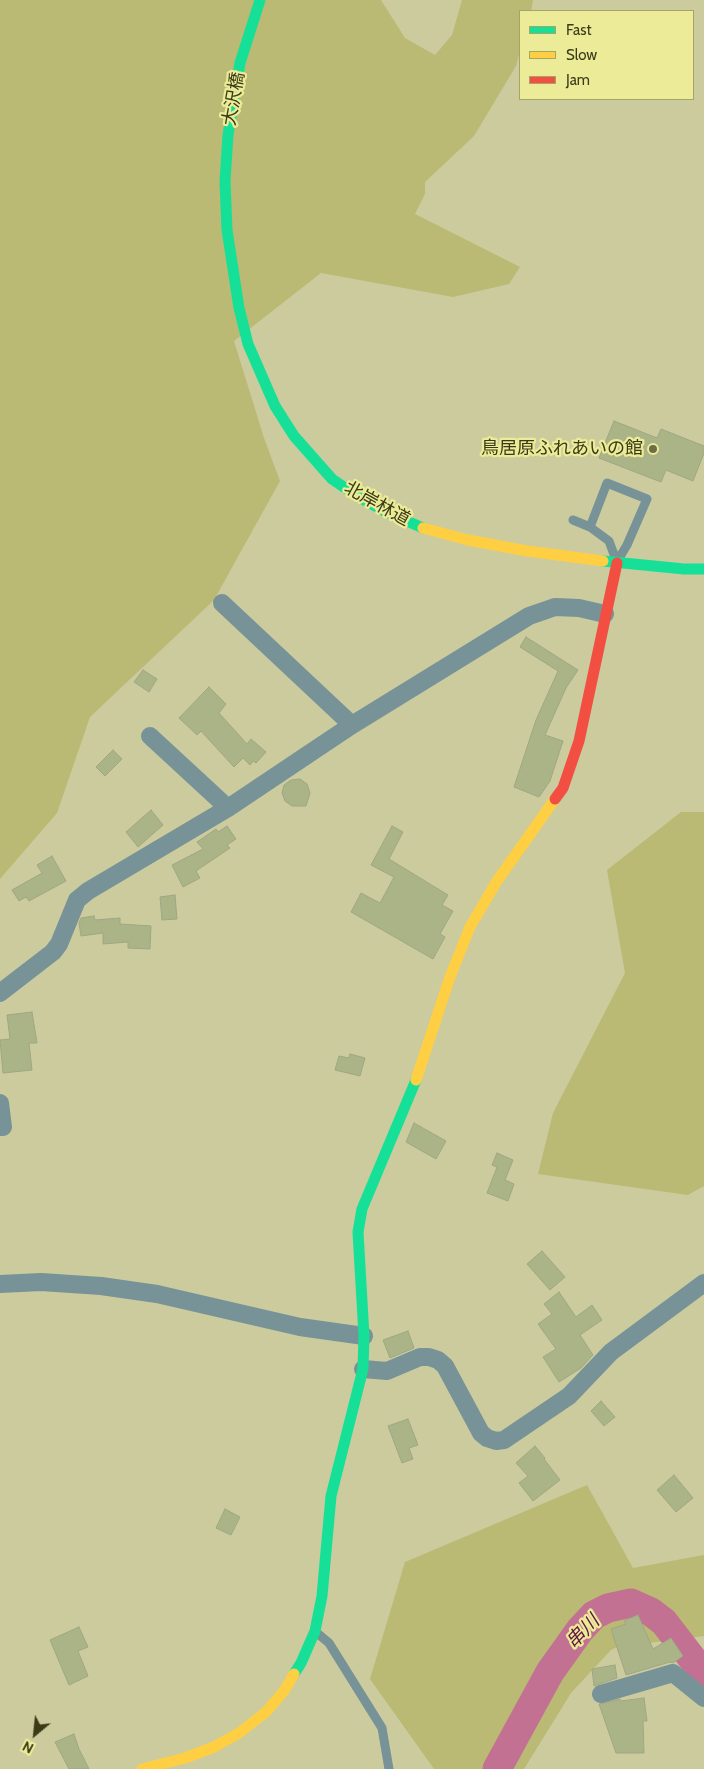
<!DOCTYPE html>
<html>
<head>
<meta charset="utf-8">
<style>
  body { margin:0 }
  #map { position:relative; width:704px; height:1769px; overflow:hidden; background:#cbcb9e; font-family:Cabin,sans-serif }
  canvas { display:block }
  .legend { position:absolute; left:519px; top:10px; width:175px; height:90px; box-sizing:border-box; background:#ebeb98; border:1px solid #a5a565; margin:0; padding:6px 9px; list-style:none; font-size:15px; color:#3b3b18 }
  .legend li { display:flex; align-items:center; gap:10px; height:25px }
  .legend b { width:25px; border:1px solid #a5a565 }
  .north { position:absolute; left:10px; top:1709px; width:50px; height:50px; -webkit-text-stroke:4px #ebeb98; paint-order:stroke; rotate:208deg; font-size:14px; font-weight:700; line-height:20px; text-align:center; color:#3b3b18 }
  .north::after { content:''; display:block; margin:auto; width:18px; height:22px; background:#3b3b18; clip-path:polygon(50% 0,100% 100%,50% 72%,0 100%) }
</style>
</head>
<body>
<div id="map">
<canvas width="704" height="1769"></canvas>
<ul class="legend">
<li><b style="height:6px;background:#16e098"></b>Fast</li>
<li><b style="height:6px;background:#ffcf43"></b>Slow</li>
<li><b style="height:6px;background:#f24e42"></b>Jam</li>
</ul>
<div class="north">N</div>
</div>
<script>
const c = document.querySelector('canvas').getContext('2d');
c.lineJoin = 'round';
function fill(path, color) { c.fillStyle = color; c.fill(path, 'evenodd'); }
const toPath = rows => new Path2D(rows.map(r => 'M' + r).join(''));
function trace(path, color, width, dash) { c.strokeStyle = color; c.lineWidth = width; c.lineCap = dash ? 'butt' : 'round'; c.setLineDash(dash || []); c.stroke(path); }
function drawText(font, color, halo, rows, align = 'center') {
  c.font = font + ' Cabin,"Noto Sans JP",sans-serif'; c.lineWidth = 4.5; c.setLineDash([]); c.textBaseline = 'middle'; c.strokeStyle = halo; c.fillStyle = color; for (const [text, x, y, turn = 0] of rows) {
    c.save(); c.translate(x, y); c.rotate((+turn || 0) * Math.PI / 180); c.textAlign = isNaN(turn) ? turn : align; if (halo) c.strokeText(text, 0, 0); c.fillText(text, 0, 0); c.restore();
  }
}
fill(toPath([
  [0,0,381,0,405,38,435,55,452,35,462,0,533,0,531,11,520,11,520,51,516,66,474,136,425,182,425,194,415,214,520,267,509,284,453,297,321,273,234,341,264,438,280,481,214,600,90,717,57,813,0,879],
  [681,812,704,812,704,1186,688,1195,538,1174,553,1113,625,973,607,870],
  [587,1485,633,1568,704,1555,704,1636,617,1647,611,1650,571,1693,524,1769,434,1769,370,1679,405,1562]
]), '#baba74');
trace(toPath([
  [497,1769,550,1672,580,1630,594,1615,608,1608,631,1603,651,1612,664,1622,704,1674]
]), '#c37192', 29);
const building = toPath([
  [614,421,657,438,661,429,704,446,704,453,693,481,666,470,661,482,599,458,614,421],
  [526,637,578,670,566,688,545,735,563,741,550,781,539,797,514,787,536,720,558,671,520,647,526,637],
  [143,670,157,679,149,692,134,682,143,670],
  [209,687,226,704,219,713,247,744,251,739,266,752,256,763,253,761,250,765,243,758,234,767,201,731,197,735,179,718,209,687],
  [113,750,122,759,105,776,96,767,113,750],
  [300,779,307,784,310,793,306,806,292,806,285,801,282,793,284,785,291,780,300,779],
  [151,810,163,825,138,847,126,832,151,810],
  [227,826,236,839,227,845,230,848,196,871,200,878,183,887,172,865,203,849,197,842,216,829,218,832,227,826],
  [392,826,403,832,389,859,448,895,442,905,453,911,440,934,445,937,433,959,351,912,361,893,380,903,394,877,371,865,392,826],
  [52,856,66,881,29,901,26,897,19,901,12,890,42,873,37,865,52,856],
  [175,895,177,919,162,920,160,897,175,895],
  [94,916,95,920,120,918,120,924,151,926,150,949,128,948,128,942,103,944,103,933,81,936,79,923,81,918,94,916],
  [32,1012,37,1043,29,1043,32,1070,3,1073,0,1040,10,1039,7,1015,32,1012],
  [350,1054,365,1058,360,1076,335,1070,339,1056,349,1058,350,1054],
  [414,1123,446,1141,436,1159,406,1142,414,1123],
  [497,1153,513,1160,505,1180,514,1184,508,1201,487,1193,497,1167,492,1165,497,1153],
  [542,1251,565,1277,550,1290,527,1264,542,1251],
  [559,1292,576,1317,592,1305,602,1320,580,1335,593,1355,581,1368,559,1382,543,1357,556,1349,538,1324,552,1314,544,1304,559,1292],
  [408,1331,414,1348,390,1358,383,1340,408,1331],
  [601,1401,615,1417,604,1426,591,1411,601,1401],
  [408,1419,418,1445,409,1448,413,1459,402,1463,388,1426,408,1419],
  [535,1446,545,1458,544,1459,560,1480,533,1501,519,1483,528,1476,516,1463,535,1446],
  [674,1475,693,1498,676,1512,657,1490,674,1475],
  [225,1509,240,1517,231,1535,216,1528,225,1509],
  [638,1615,653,1649,671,1638,683,1656,673,1663,670,1662,626,1675,611,1629,626,1624,624,1621,638,1615],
  [79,1627,88,1647,78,1651,88,1676,69,1685,50,1640,79,1627],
  [615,1665,617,1678,594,1686,592,1669,615,1665],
  [644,1698,647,1721,643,1721,644,1753,616,1753,599,1704,620,1699,621,1701,644,1698],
  [74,1734,79,1749,89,1769,69,1769,55,1742,74,1734]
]);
fill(building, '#abb487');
trace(building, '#a0a684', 1);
trace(toPath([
  [573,520,590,527,609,541,616,560],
  [590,527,607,483,647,499,627,545,618,560],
  [317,1633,329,1643,382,1728,389,1769]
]), '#779397', 9);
trace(toPath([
  [222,603,352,725],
  [150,736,228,808],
  [0,993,53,952,59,944,77,900,88,891,228,808,352,725,529,616,555,607,579,608,605,614],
  [0,1103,3,1127,0,1127],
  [0,1284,41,1282,101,1286,157,1294,300,1327,364,1336],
  [363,1369,387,1371,420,1357,429,1357,438,1360,445,1366,481,1433,487,1438,496,1441,504,1440,569,1396,611,1352,704,1283],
  [601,1694,673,1673,704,1698]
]), '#779397', 18);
trace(toPath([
  [260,0,240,63,228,135,225,181,227,230,239,308,248,344,275,406,294,436,332,479,357,496,386,512,423,528],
  [603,561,684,569,704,569],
  [294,1674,301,1663,315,1631,322,1596,331,1496,363,1369,364,1336,358,1232,362,1209,416,1080]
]), '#16e098', 11);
trace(toPath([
  [423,528,468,540,527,551,603,561],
  [416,1080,450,977,470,927,497,881,555,799],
  [142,1769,185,1758,214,1747,239,1733,266,1712,284,1691,294,1674]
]), '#ffcf43', 11);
trace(toPath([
  [555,799,563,788,579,741,617,563]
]), '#f24e42', 11);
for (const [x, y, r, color] of [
  [653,449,5,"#6d6d47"]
]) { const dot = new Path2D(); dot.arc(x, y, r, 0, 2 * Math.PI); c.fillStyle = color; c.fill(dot); trace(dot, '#ebeb98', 2); }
drawText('18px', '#3b3b18', '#ebeb98', [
  ["大沢橋",234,99,-80],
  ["北岸林道",377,504,29]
]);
drawText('18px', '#3b3b18', '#ebeb98', [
  ["鳥居原ふれあいの館",643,449]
], 'right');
drawText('italic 19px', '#611643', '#ebeb98', [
  ["串川",583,1632,-46]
]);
</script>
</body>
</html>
